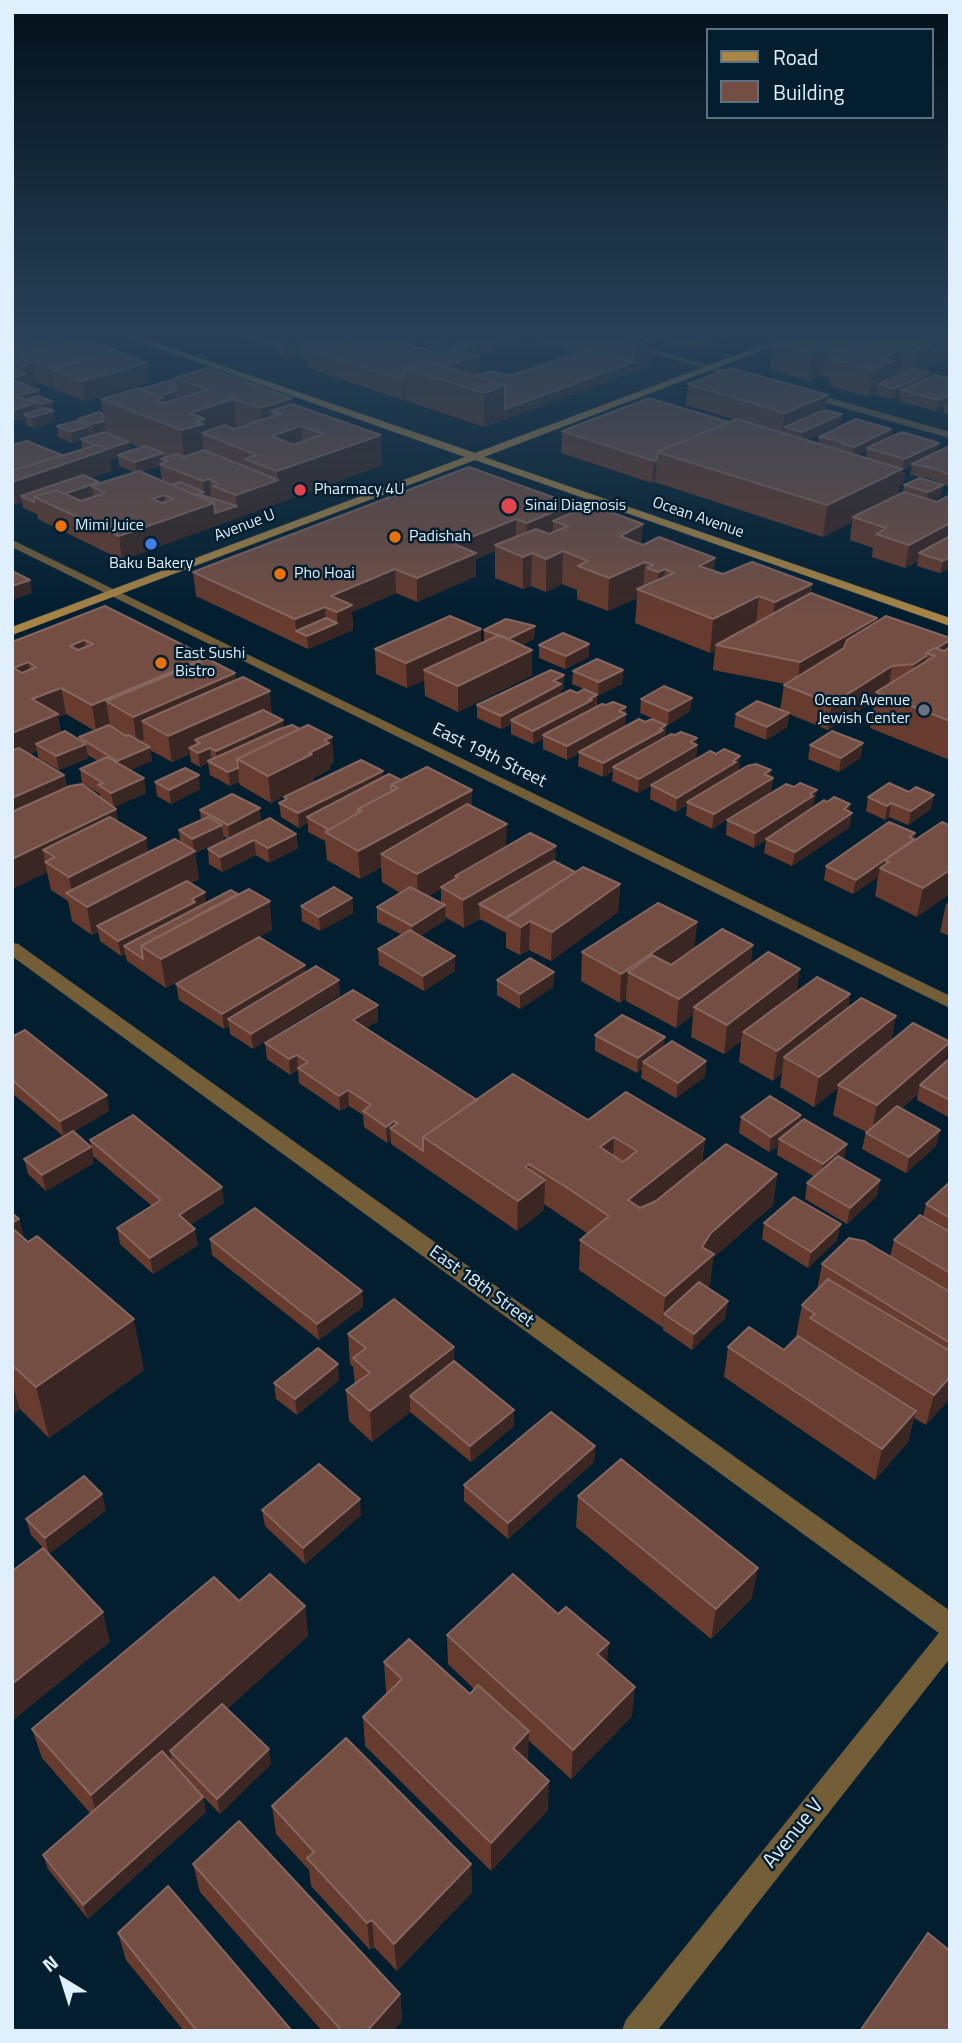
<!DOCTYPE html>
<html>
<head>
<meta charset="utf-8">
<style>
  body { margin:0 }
  #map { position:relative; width:962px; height:2043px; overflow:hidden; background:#031e2f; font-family:"Titillium Web",sans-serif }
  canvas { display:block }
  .frame { position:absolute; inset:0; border:14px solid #dfeffb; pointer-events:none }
  .legend { position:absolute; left:706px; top:28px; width:228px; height:91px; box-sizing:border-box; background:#031e2f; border:2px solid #5b7281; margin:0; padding:9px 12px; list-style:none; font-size:21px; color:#dfeffb }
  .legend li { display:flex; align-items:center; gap:14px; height:35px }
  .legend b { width:35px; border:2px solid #5b7281 }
  .north { position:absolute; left:28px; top:1945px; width:70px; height:70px; -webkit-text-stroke:5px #031e2f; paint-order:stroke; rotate:322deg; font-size:19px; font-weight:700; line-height:28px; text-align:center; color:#dfeffb }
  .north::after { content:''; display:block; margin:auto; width:24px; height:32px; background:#dfeffb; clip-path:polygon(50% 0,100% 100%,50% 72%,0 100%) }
</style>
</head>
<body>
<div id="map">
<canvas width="962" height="2043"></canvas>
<div class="frame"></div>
<ul class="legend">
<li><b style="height:9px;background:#a88445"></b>Road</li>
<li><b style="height:19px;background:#744e43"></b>Building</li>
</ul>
<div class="north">N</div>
</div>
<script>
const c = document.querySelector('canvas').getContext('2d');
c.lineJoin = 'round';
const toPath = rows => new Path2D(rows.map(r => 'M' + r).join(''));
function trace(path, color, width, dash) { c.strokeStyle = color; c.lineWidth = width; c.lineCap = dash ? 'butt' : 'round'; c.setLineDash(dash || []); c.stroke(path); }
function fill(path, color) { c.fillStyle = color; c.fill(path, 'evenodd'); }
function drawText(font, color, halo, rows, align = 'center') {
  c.font = font + ' "Titillium Web",sans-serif'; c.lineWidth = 5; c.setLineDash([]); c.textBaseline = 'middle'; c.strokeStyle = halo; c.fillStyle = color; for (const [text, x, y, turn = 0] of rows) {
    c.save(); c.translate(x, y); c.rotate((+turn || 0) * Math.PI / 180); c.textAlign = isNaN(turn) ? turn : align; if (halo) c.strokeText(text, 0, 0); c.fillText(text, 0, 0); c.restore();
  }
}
const minor = toPath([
  [582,333,596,333,749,377,741,379,582,333],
  [805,391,950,432,950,438,802,396,802,392,805,391],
  [12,540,950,996,950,1008,12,547,12,540],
  [12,943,18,944,950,1611,950,1658,657,2031,622,2031,626,2020,939,1633,12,956,12,943]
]);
const secondary = toPath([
  [115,333,127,333,475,453,795,333,807,333,484,457,950,618,950,626,475,460,12,635,12,627,465,457,115,333]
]);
trace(minor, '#223b4c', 1);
trace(secondary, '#223b4c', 1);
fill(minor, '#745e38');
fill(secondary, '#a88445');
fill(toPath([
  [12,333,58,333,59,335,80,338,80,340,115,349,116,351,147,363,149,382,85,401,54,389,54,387,51,388,36,382,27,385,39,390,40,397,52,401,55,422,34,428,26,425,25,418,16,420,12,419],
  [212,333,429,333,429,336,436,333,433,333,443,333,442,333,447,335,447,333,631,333,651,366,484,427,406,401,405,400,403,400,308,368,307,359,298,356,285,360,279,355,279,350,235,336,227,338,212,336],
  [456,338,462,340,464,339,464,341,456,344],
  [535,340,535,342,574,354,509,376,474,376,479,374,479,355,477,354,477,345,479,345,479,349,493,353],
  [424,342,425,347,442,353,452,349,452,350,440,354,410,345,410,343,416,345],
  [634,333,742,333,696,350],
  [800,333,950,333,950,356,947,355,946,360,928,368,927,372,929,373,928,378,950,379,950,415,943,413,944,407,936,411,899,401,900,396,892,399,876,395,869,397,829,386,830,378,822,375,809,381,770,370,773,343],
  [174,378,292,398,292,404,382,465,122,560,38,519,37,514,23,508,22,502,16,504,12,502,12,445,62,455,82,449,81,440,72,443,58,437,57,426,78,422,78,419,103,414,101,399,175,379],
  [129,443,140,448,130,451],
  [118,457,119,466,134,472,100,484,99,482,90,478,111,471,110,460],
  [160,466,162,481,141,472],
  [688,384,826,410,840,425,807,440,818,443,819,437,891,429,890,438,938,452,950,446,950,487,949,487,931,479,910,475,912,466,902,471,902,472,905,473,903,484,899,486,898,495,903,492,904,485,941,497,933,500,937,502,950,495,950,568,940,573,917,566,918,561,905,568,872,557,873,548,850,540,852,522,823,537,655,482,652,483,561,453,562,431,729,422,736,420,686,405],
  [867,451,866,458,858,455],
  [469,467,641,544,723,574,811,593,877,618,877,622,950,638,950,757,947,759,870,728,875,700,828,730,789,714,787,727,766,740,734,727,736,714,780,710,784,685,785,684,713,670,715,650,710,653,635,623,637,598,608,611,577,599,577,590,562,584,546,592,531,586,523,589,495,578,495,551,476,559,476,576,417,602,396,593,352,612,353,630,308,649,196,596,193,572],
  [105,606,207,660,236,680,272,714,283,728,334,763,330,765,330,769,314,778,314,781,271,803,240,785,239,782,230,786,210,775,208,763,200,767,191,762,190,754,172,762,150,750,152,761,130,770,146,793,114,807,116,809,118,822,146,838,148,852,180,842,179,830,201,820,200,810,261,822,242,832,296,834,298,848,269,863,256,855,222,872,209,864,208,849,229,839,223,836,224,840,195,853,199,879,191,883,207,903,272,930,166,988,127,961,125,954,121,956,100,941,98,932,92,935,72,921,68,901,51,890,47,872,14,888,12,887,12,642],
  [66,714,95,731,79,737,80,740,61,733,58,717],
  [37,751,38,758,59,770,88,758,88,755,98,761,80,769,82,783,100,794,100,797,67,787,64,775,30,754],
  [535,626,534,639,522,645,532,650,532,675,458,712,425,696,424,680,407,688,376,674,375,649,481,644,484,642,484,630],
  [589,644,589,657,565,669,539,658,539,645],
  [623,670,622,684,597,695,597,707,606,705,626,707,625,727,645,722,666,725,665,738,697,745,696,759,739,770,735,773,771,770,770,777,773,778,771,792,712,829,686,816,687,805,676,812,650,799,651,786,638,793,612,781,613,771,603,777,578,766,579,753,567,760,543,749,543,739,533,744,511,734,511,724,501,729,477,718,477,705,564,689,561,690,561,695,577,693,584,689,572,684,573,671],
  [692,698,690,711,668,725,640,713,641,699],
  [810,745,861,757,839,772,808,759],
  [383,778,472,790,472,806,506,847,555,862,575,872,620,884,618,912,551,961,529,950,520,955,506,948,506,933,480,919,464,928,445,917,446,920,420,936,455,956,455,971,424,991,379,965,378,949,402,935,377,922,377,907,400,893,382,882,381,867,360,879,327,860,325,841,308,832,308,823,299,828,281,817,279,803,285,800,284,797],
  [441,889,441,903,429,896],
  [155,782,200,789,171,804,157,796],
  [868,797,931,809,908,825,889,817,885,820,866,811],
  [814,804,812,806,812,808,849,811,850,827,792,866,764,853,766,840,754,848,726,835,727,820],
  [942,822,917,917,875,896,878,877,853,894,824,880,826,866,915,833,914,841],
  [352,898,353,913,320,931,302,921,301,906],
  [950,901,950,936,940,932,946,904],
  [697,922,694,948,751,965,797,992,850,994,848,1008,896,1016,891,1041,946,1062,950,1058,950,1118,917,1100,918,1094,901,1109,940,1130,936,1146,906,1173,862,1149,866,1132,833,1115,838,1088,814,1107,780,1087,782,1073,773,1081,739,1062,741,1041,724,1054,691,1037,693,1015,676,1028,626,1001,626,998,620,1003,581,981,582,952],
  [305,965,305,973,340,995,253,1049,230,1034,229,1026,224,1029,179,1000,176,984],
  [554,972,553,987,520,1009,497,995,497,980],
  [378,1005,378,1021,365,1028,477,1100,588,1120,705,1139,702,1164,777,1174,773,1205,713,1258,710,1284,707,1287,726,1317,692,1350,663,1330,663,1326,662,1327,579,1270,580,1240,588,1234,544,1204,544,1210,517,1231,391,1144,391,1140,387,1143,364,1127,363,1115,349,1106,340,1111,299,1083,298,1070,290,1075,267,1059,265,1043],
  [595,1035,664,1047,706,1061,705,1077,676,1098,641,1078,642,1069,637,1073,595,1051],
  [12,1037,109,1111,73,1132,94,1163,46,1191,28,1174,24,1159,63,1136,12,1093],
  [801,1115,800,1122,844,1159,880,1180,877,1196,847,1224,805,1199,807,1183,815,1177,777,1155,778,1146,769,1152,739,1133,741,1117],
  [90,1140,224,1203,190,1225,198,1245,153,1274,120,1244,117,1228,152,1206,93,1156],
  [950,1182,950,1398,926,1425,914,1418,908,1442,875,1480,724,1377,728,1347,784,1350,797,1337,796,1336,802,1305,817,1290,822,1264,890,1257,894,1240,923,1217,926,1204],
  [12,1213,19,1219,24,1239,144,1370,49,1438,20,1409,12,1415],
  [764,1223,837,1240,808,1268,762,1239],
  [210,1239,362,1291,363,1307,319,1340,212,1255],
  [348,1334,454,1347,454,1361,514,1410,514,1426,471,1462,410,1412,372,1442,349,1421,346,1390,355,1384,353,1367,350,1364],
  [339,1380,297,1415,276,1399,274,1383],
  [595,1446,594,1462,508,1539,464,1501,464,1485],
  [578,1496,752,1598,711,1639,576,1527],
  [106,1510,49,1554,31,1535,26,1519],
  [262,1510,361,1515,305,1564,265,1526],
  [239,1601,305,1606,308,1636,227,1709,271,1764,220,1814,192,1785,203,1797,206,1812,88,1919,48,1869,43,1855,90,1813,42,1758,32,1729],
  [447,1635,607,1663,632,1716,571,1779,528,1740,527,1761,548,1810,491,1871,365,1746,363,1717,387,1693,386,1692,384,1662,470,1694,474,1689,448,1664],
  [272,1806,471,1864,472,1892,397,1971,374,1947,370,1950,311,1886,309,1870,276,1834],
  [193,1864,400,1994,402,2020,393,2031,322,2031,200,1892],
  [118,1933,292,2031,184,2031,126,1960]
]), '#673b2d');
fill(toPath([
  [19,333,58,333,60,344,80,338,82,358,33,362,36,382,12,389,12,378,26,374,22,358,19,357,20,363,17,362,15,356,22,354],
  [226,333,235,333,235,336,227,338],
  [286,333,371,333,298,346,298,356,285,360,283,334],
  [378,333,405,333,405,335,379,343],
  [421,333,429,333,430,339,424,337,424,342,416,345,416,335],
  [525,333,535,333,535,340,493,353,494,343],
  [716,333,742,333,696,350,697,340],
  [854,333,863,333,860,356,846,353,841,338],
  [950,334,946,360,928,368,927,372,912,379,916,351,926,344],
  [456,338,456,346,452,345,452,349,442,353,441,342],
  [410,339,410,358,400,342],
  [653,339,651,366,634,372,635,345],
  [477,344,477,354,463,359,463,348],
  [826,348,822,375,809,381,812,353],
  [904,348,900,375,878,384,876,395,869,397,873,370,882,357],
  [115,349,118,369,51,369,54,387,51,388,48,368],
  [479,355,479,374,453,383,423,373],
  [634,362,634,372,504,420,505,409],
  [147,363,149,382,85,401,82,381],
  [929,373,927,384,901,390,900,396,892,399,894,389],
  [405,379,405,400,403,400,403,380],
  [505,385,504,420,484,427,484,393],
  [39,390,41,401,28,399,29,404,17,396],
  [176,391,178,412,138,403],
  [828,395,825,415,785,427,784,433,782,434,785,413],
  [950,395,950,404,945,402,944,407,936,411,938,400],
  [292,398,294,429,301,426,303,456,263,443,260,408],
  [271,411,281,414,273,435],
  [233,399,237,433,202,433,205,460,185,466,181,430,190,413],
  [52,401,55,422,34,428,32,417,44,414,42,404],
  [35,403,37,414,24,414,25,418,16,420,14,410],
  [842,414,840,425,800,443,802,432],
  [104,421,106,432,93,435,92,424],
  [89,426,90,437,72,443,70,432],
  [891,429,890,440,867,448,867,451,852,458,854,447],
  [381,435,382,465,238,518,236,495,278,480,277,471],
  [128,442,130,453,118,455,118,457,110,460,111,471,29,500,21,496,22,502,16,504,12,482,12,472],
  [939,443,937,454,912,464,912,466,903,471,904,459],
  [163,453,163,460,161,459,162,465,160,464,160,466,136,473,135,462],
  [657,460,655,482,652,483,654,461],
  [902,469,901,474,905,473,903,484,899,486,897,499,853,517,852,522,823,537,827,505],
  [209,479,211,501,205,504,203,481],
  [99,482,101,491,91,486,93,496,58,508,43,501],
  [943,485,941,497,926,504,928,492],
  [164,495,166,517,152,499],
  [214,503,237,506,238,518,122,560,119,536],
  [572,504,571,527,553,521,553,534,526,546,527,523],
  [516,519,516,542,495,545,495,551,476,559,476,576,417,602,417,578,454,544],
  [950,523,950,544,919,553,918,561,905,568,909,545],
  [643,524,640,556,620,536],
  [563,551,562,584,546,592,546,559],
  [532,553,531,586,523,589,523,557],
  [950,557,950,568,940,573,943,561],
  [715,558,712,591,699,566],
  [645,562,643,592,637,589,637,598,608,611,609,578],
  [395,569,396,593,352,612,353,630,308,649,307,636,296,631,295,619,325,607,326,628,337,623,337,612,331,596],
  [665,569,663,599,657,597,658,572],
  [30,580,32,593,12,600,12,586],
  [812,584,808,618,771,636,775,602],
  [759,596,755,630,716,645,715,650,710,653,713,619],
  [877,618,873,643,797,687,800,662],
  [535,626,534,639,507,653,507,640],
  [481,629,481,654,424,670,424,680,407,688,406,663],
  [84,640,88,665,70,646],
  [950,640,950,651,935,656,929,654],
  [589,644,589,657,565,669,566,656],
  [532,650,532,675,458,712,458,686],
  [926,656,921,681,909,689,914,664],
  [207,657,209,682,106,701,110,725,96,731,92,705],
  [28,662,33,687,14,668],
  [892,666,888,691,876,692,875,700,828,730,832,704],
  [623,670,622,684,598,696,599,682],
  [235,673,238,699,142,721,144,739,137,743,133,717],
  [564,675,564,689,561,690,561,698,511,720,511,724,501,729,501,716,553,681],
  [61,688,66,714,58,717,62,740,36,744,37,751,12,761,12,733,32,699],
  [270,691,272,717,195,740,197,751,189,748,190,754,172,762,168,736],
  [597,695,596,708,543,735,543,739,533,744,533,731],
  [692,698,690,711,668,725,669,711],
  [626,707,625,728,567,760,567,746],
  [789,713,787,727,766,740,767,727],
  [283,720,284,734,217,765,216,751],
  [666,725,665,738,613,767,613,771,603,777,603,763],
  [332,737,334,763,330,765,330,769,314,778,314,781,271,803,268,776,309,753,324,740],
  [697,738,696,746,697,745,696,759,638,793,639,779],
  [863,743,861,757,839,772,841,758],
  [86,744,88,758,59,770,56,756],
  [150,747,152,761,120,775,117,761],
  [210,748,212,762,208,761,208,763,200,767,198,753],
  [740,756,739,770,735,772,735,776,687,802,687,805,676,812,677,798],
  [238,768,239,782,230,786,228,772],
  [771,770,770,780,773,778,771,792,712,829,714,814,764,774],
  [383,771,383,785,307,817,308,823,299,828,298,813],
  [64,775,69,802,12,828,12,798],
  [199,775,200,789,171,804,169,790],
  [144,778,146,793,114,807,111,793],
  [472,790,472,817,381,854,381,867,360,879,358,851],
  [817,790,814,804,812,806,811,810,754,848,755,833],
  [934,795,931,809,908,825,911,811],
  [891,803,889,817,885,820,887,806],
  [850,804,849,815,852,813,850,827,792,866,795,852],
  [260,808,261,822,229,839,228,825],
  [116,809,121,836,43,850,47,872,14,888,12,878,12,859],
  [507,824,506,851,458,877,455,876,455,881,441,887,441,889,418,902,417,874],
  [222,825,224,840,195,853,199,879,102,930,97,926,98,932,92,935,87,907,194,852,192,839],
  [915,833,911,854,889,862,885,860,884,870,880,868,878,877,853,894,856,880],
  [296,834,298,848,269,863,268,848],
  [146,838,150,865,73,897,69,877],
  [254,840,256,855,222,872,220,857],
  [556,846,555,874,479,904,480,919,464,928,463,900],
  [950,870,950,894,917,917,923,888],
  [620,884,618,912,551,961,552,932],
  [205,892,207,907,124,946,125,954,121,956,118,941],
  [352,898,353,913,320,931,319,917],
  [270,901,272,930,166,988,161,959],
  [445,905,446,920,413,941,412,926],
  [530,921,529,950,520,955,521,927],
  [697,922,694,951,648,983,628,972,626,998,620,1003,621,974],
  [753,945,750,973,694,1007,693,1015,676,1028,679,999],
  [455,956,455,971,424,991,423,976],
  [305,965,306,980,228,1019,229,1026,224,1029,222,1014],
  [800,969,796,998,743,1032,741,1041,724,1054,727,1025],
  [554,972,553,987,520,1009,520,994],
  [339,980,340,995,253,1049,251,1034],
  [850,994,845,1023,784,1057,782,1073,773,1081,777,1051],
  [378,1005,378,1021,354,1036,353,1020],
  [896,1016,890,1045,838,1085,838,1088,814,1107,819,1077],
  [665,1037,663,1052,643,1062,642,1069,637,1073,638,1058],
  [950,1042,943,1072,920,1085,918,1094,871,1135,877,1105],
  [297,1055,298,1070,290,1075,289,1059],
  [706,1061,705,1077,676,1098,678,1083],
  [348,1090,349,1106,340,1111,339,1096],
  [107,1095,109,1111,64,1137,60,1121],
  [801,1115,798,1131,779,1139,778,1146,769,1152,771,1137],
  [394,1121,395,1132,390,1128,391,1140,387,1143,386,1127],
  [940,1130,936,1146,906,1173,909,1157],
  [614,1137,612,1167,600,1147],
  [705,1139,701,1169,625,1230,628,1200],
  [847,1144,844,1159,820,1180,823,1164],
  [91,1147,94,1163,46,1191,42,1175],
  [529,1164,529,1192,545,1180,544,1210,517,1231,518,1201,525,1167],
  [777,1174,773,1205,713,1258,710,1284,671,1319,664,1314,662,1327,665,1296,702,1247,711,1233],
  [880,1180,877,1196,847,1224,850,1208],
  [222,1187,224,1203,181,1231,179,1215],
  [19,1219,32,1270,12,1240,12,1223],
  [841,1224,837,1240,808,1268,811,1252],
  [195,1229,198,1245,153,1274,150,1258],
  [362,1291,363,1307,319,1340,317,1324],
  [728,1301,726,1317,692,1350,694,1334],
  [134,1319,144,1370,49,1438,36,1387],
  [454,1347,455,1377,410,1396,410,1412,372,1442,370,1411],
  [338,1364,339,1380,297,1415,295,1399],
  [950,1377,950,1398,926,1425,934,1395],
  [12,1383,20,1409,12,1415],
  [514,1410,514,1426,471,1462,470,1446],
  [916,1411,908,1442,875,1480,882,1449],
  [595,1446,594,1462,508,1539,508,1523],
  [102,1494,106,1510,49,1554,45,1538],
  [360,1499,361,1515,305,1564,303,1548],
  [758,1568,752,1598,711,1639,716,1609],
  [305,1606,308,1636,175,1756,170,1751,172,1758,99,1823,91,1795],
  [103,1612,110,1642,12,1721,12,1684],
  [609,1643,606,1673,597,1654],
  [635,1687,632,1716,571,1779,573,1750],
  [529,1731,528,1760,513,1777,513,1748],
  [269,1749,271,1764,220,1814,217,1799],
  [549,1781,548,1810,491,1871,491,1843],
  [203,1797,206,1812,88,1919,83,1905],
  [471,1864,472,1892,397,1971,394,1944],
  [372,1920,374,1947,370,1950,367,1923],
  [400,1994,402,2020,393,2031,367,2031]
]), '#3a2724');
const building = toPath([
  [65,333,80,338,15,356,12,355,12,347,65,333],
  [341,333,359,333,306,349,310,350,298,346,341,333],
  [359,333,390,333,410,339,400,342,440,354,456,349,479,355,444,366,426,361,405,368,405,379,403,380,306,349,359,333],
  [437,333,441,333,456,338,441,342,424,337,437,333],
  [466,333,489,333,482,335,466,333],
  [495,333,525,333,494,343,479,339,495,333],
  [593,333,631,333,653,339,635,345,593,333],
  [671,333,716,333,697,340,671,333],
  [800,333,854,333,841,338,867,345,889,336,878,333,950,334,926,344,931,345,916,351,904,348,882,357,894,361,873,370,832,359,846,353,826,348,812,353,773,343,800,333],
  [83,339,115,349,48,368,33,362,24,365,13,361,22,358,19,357,83,339],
  [466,340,477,344,463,348,452,345,466,340],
  [589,349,634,362,505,409,505,385,475,376,491,371,509,376,589,349],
  [116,351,147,363,82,381,51,369,116,351],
  [426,361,505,385,484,393,405,368,426,361],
  [207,368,292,398,260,408,233,399,190,413,205,419,197,422,203,424,181,430,101,399,138,388,163,398,156,400,164,403,208,390,174,378,207,368],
  [731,368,828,395,785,413,688,384,731,368],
  [13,369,26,374,12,378,12,370,13,369],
  [913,369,929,373,894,389,878,384,913,369],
  [936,375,950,379,950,395,938,400,901,390,936,375],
  [175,379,176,391,159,396,141,389,175,379],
  [12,380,14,380,39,390,17,396,35,403,14,410,12,409,12,380],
  [38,396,52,401,42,404,28,399,38,396],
  [649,398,729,422,657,452,657,460,654,461,562,431,649,398],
  [292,404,381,435,277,471,245,459,257,455,202,433,225,425,234,429,250,425,248,424,281,414,271,411,292,404],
  [301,426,324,434,293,445,272,436,301,426],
  [46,408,53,411,32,417,24,414,46,408],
  [825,410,842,414,802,432,785,427,825,410],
  [99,412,103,414,104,421,92,424,78,419,99,412],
  [737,419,902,469,827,505,657,452,737,419],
  [856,419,891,429,854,447,842,444,845,442,819,437,856,419],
  [76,421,89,426,70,432,57,426,76,421],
  [105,432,128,442,107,449,97,445,95,445,81,439,105,432],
  [902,432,939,443,904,459,867,448,902,432],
  [27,441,62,455,12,471,12,445,27,441],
  [97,445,108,449,12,482,12,471,97,445],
  [145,446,163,453,135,462,118,455,145,446],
  [950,446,950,475,933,468,912,464,950,446],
  [204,450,278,480,236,495,213,486,219,484,209,479,203,481,160,464,168,461,161,459,176,454,184,457,204,450],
  [469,467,572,504,527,523,516,519,454,544,476,553,417,578,395,569,331,596,352,605,337,612,325,607,295,619,193,572,469,467],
  [139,471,214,503,119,536,34,497,56,490,81,501,105,493,91,486,139,471],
  [164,495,174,499,162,503,152,499,164,495],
  [83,475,99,482,64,494,56,490,34,497,34,502,21,496,83,475],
  [920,478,943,485,928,492,904,485,920,478],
  [180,482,204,492,198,494,237,506,215,513,214,503,172,485,180,482],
  [904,492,937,502,950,495,950,523,909,545,876,534,886,528,853,517,904,492],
  [591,505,643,524,620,536,643,545,659,537,715,558,699,566,723,574,752,562,812,584,775,602,759,596,713,619,637,589,674,573,665,569,658,572,647,568,653,565,645,562,609,578,578,566,588,561,563,551,546,559,532,553,523,557,495,545,536,529,549,534,568,526,553,521,591,505],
  [950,536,950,557,943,561,919,553,950,536],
  [12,571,30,580,12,586,12,571],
  [811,593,877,618,800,662,716,645,811,593],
  [105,606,207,657,92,705,61,688,32,699,58,714,12,733,12,642,105,606],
  [84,640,93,644,78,650,70,646,84,640],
  [28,662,36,667,22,673,14,668,28,662],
  [450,616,481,629,406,663,375,649,450,616],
  [886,616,950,638,950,640,937,648,935,648,926,653,926,656,914,664,892,666,832,704,784,685,844,648,847,640,886,616],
  [326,618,337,623,307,636,296,631,326,618],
  [506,619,535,626,508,639,484,630,506,619],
  [563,633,589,644,566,656,539,645,563,633],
  [499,635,532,650,458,686,424,670,499,635],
  [950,647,950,721,876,692,935,656,926,653,935,648,944,651,950,647],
  [208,659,235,673,133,717,106,701,208,659],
  [597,659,623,670,599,682,573,671,597,659],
  [551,670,564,675,553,681,561,684,501,716,477,705,551,670],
  [243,677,270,691,168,736,142,721,243,677],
  [664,686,692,698,669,711,641,699,664,686],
  [584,689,597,695,589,699,592,700,533,731,511,720,570,690,577,693,584,689],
  [757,701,789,713,767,727,736,714,757,701],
  [613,702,626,707,619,711,626,714,567,746,543,735,602,704,606,705,613,702],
  [263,710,283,720,216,751,210,748,198,753,189,748,200,743,195,740,263,710],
  [639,719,645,722,652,719,666,725,660,729,663,730,603,763,579,752,639,719],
  [109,725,126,736,129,735,150,747,117,761,79,737,109,725],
  [292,725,300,729,237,759,238,768,228,772,208,761,277,730,292,725],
  [308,725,332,737,324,740,329,743,309,753,312,754,268,776,237,759,308,725],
  [65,731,86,744,56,756,36,744,65,731],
  [832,731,863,743,841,758,810,745,832,731],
  [681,732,697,738,690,742,697,745,639,779,613,767,671,734,675,735,681,732],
  [19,748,64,775,12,798,12,751,19,748],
  [724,749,740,756,733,761,736,762,677,798,651,785,710,751,716,754,724,749],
  [107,757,144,778,111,793,98,785,103,783,80,769,107,757],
  [361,760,383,771,298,813,279,803,287,799,284,797,361,760],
  [756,764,771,770,764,774,773,778,714,814,687,802,747,766,756,764],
  [427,767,472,790,358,851,325,832,362,811,358,809,398,788,391,785,427,767],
  [185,768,199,775,169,790,155,782,185,768],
  [389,774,401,780,391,785,392,791,358,809,358,813,329,830,307,817,389,774],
  [800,783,817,790,810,794,813,796,755,833,727,820,786,784,794,787,800,783],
  [889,783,909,792,916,787,934,795,911,811,891,803,887,806,868,797,889,783],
  [82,784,116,809,12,859,12,812,70,786,82,784],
  [232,794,260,808,228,825,200,810,232,794],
  [834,797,850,804,844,809,852,813,795,852,766,839,824,800,827,802,834,797],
  [467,804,507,824,417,874,381,854,467,804],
  [110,817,146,838,69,877,45,862,55,857,43,850,110,817],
  [208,817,222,825,192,839,179,830,208,817],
  [270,818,296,834,268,848,254,840,220,857,208,849,270,818],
  [889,822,915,833,909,837,914,839,856,880,826,866,889,822],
  [942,822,948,825,950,824,950,870,923,888,880,868,889,862,885,860,942,822],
  [530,833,556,846,463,900,441,887,458,877,455,876,530,833],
  [175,839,195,851,87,907,66,893,175,839],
  [554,861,575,872,505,918,479,904,554,861],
  [583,867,620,884,552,932,530,921,521,927,506,919,583,867],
  [187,881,205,892,192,899,195,902,118,941,97,926,187,881],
  [334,887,352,898,319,917,301,906,334,887],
  [410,887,445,905,412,926,377,907,410,887],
  [249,889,270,901,161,959,141,946,249,889],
  [231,890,238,894,141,946,143,959,124,946,231,890],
  [658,903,697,922,621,974,582,952,658,903],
  [722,929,753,945,679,999,628,972,652,955,671,965,722,929],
  [410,930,455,956,423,976,378,949,410,930],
  [259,937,305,965,222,1014,176,984,259,937],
  [768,952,800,969,727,1025,694,1007,768,952],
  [530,958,554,972,520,994,497,980,530,958],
  [316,966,339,980,251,1034,228,1019,316,966],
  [817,977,850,994,777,1051,743,1032,817,977],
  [353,990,378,1005,353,1020,477,1100,423,1137,423,1151,390,1128,398,1123,394,1121,386,1127,363,1111,371,1105,348,1090,339,1096,298,1068,308,1062,297,1055,289,1059,265,1043,353,990],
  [861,998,896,1016,819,1077,784,1057,861,998],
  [622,1015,665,1037,638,1058,595,1035,622,1015],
  [913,1023,950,1042,877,1105,838,1085,913,1023],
  [25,1030,107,1095,60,1121,12,1080,12,1037,25,1030],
  [672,1041,706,1061,678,1083,643,1062,672,1041],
  [950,1058,950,1100,920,1085,950,1058],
  [513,1074,588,1120,626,1092,705,1139,628,1200,640,1208,656,1201,726,1144,777,1174,711,1233,702,1247,714,1254,665,1296,580,1240,609,1216,566,1187,529,1164,525,1167,545,1180,518,1201,423,1137,513,1074],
  [614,1137,637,1151,623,1162,600,1147,614,1137],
  [770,1096,801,1115,771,1137,741,1117,770,1096],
  [897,1106,940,1130,909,1157,866,1133,897,1106],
  [133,1115,222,1187,179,1215,195,1229,150,1258,117,1228,161,1200,90,1140,133,1115],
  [804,1119,847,1144,823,1164,779,1139,804,1119],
  [73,1131,91,1147,42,1175,24,1159,73,1131],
  [838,1156,880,1180,850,1208,807,1183,838,1156],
  [950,1182,950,1218,926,1204,950,1182],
  [794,1197,841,1224,811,1252,764,1223,794,1197],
  [255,1208,362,1291,317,1324,210,1239,255,1208],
  [12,1213,19,1219,12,1223,12,1213],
  [920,1215,950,1232,950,1273,894,1240,920,1215],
  [12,1228,28,1242,37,1236,134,1319,36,1387,12,1365,12,1228],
  [849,1238,864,1241,950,1292,950,1343,822,1264,849,1238],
  [828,1279,950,1351,950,1377,934,1395,810,1318,815,1314,802,1305,828,1279],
  [699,1282,728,1301,694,1334,664,1314,699,1282],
  [394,1299,454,1347,370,1411,346,1390,370,1373,353,1358,366,1348,348,1334,394,1299],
  [749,1327,784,1350,798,1336,916,1411,882,1449,728,1347,749,1327],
  [318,1348,338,1364,295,1399,274,1383,318,1348],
  [454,1361,514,1410,470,1446,410,1396,454,1361],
  [551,1412,595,1446,508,1523,464,1485,551,1412],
  [621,1459,758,1568,716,1609,578,1496,621,1459],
  [319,1464,360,1499,303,1548,262,1510,319,1464],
  [84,1476,102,1494,45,1538,26,1519,84,1476],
  [43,1548,103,1612,12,1684,12,1571,43,1548],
  [270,1574,305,1606,91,1795,32,1729,214,1577,239,1601,270,1574],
  [513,1574,558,1614,566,1607,609,1643,597,1654,635,1687,573,1750,447,1635,513,1574],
  [409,1639,470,1694,478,1685,529,1731,513,1748,549,1781,491,1843,363,1717,402,1679,384,1662,409,1639],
  [222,1704,269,1749,217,1799,170,1751,222,1704],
  [346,1738,471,1864,394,1944,372,1920,367,1923,307,1858,314,1852,272,1806,346,1738],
  [162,1751,203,1797,83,1905,43,1855,162,1751],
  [239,1821,400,1994,367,2031,342,2031,193,1864,239,1821],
  [168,1886,292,2031,197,2031,118,1933,168,1886],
  [928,1933,950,1951,950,2031,860,2031,928,1933]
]);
fill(building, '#744e43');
trace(building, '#856760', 2);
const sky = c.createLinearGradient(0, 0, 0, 619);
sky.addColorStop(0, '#02101a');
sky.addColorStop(0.54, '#284158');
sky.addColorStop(1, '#28415800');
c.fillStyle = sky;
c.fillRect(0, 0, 962, 619);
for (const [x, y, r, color] of [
  [300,490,7,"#e0444e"],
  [509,506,9,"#e0444e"],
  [61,526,7,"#e8710a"],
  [395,537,7,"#e8710a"],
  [151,544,7,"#3f7fe0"],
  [280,574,7,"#e8710a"],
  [161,663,7,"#e8710a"],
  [924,710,7,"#6b7280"]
]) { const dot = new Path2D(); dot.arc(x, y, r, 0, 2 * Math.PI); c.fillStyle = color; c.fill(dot); trace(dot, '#031e2f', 2.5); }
drawText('16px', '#dfeffb', '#031e2f', [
  ["Pharmacy 4U",314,490],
  ["Sinai Diagnosis",525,506],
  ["Mimi Juice",75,526],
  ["Padishah",409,537],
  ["Baku Bakery",151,564,"center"],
  ["Pho Hoai",294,574],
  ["East Sushi",175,654],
  ["Bistro",175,672],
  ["Ocean Avenue",910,701,"right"],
  ["Jewish Center",910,719,"right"]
], 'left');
drawText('16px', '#dfeffb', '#031e2f', [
  ["Ocean Avenue",698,518,19],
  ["Avenue U",245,526,-21]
]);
drawText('18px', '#dfeffb', '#031e2f', [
  ["East 19th Street",489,756,26],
  ["East 18th Street",481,1287,36]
]);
drawText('21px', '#dfeffb', '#031e2f', [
  ["Avenue V",794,1834,-51]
]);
</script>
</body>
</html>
